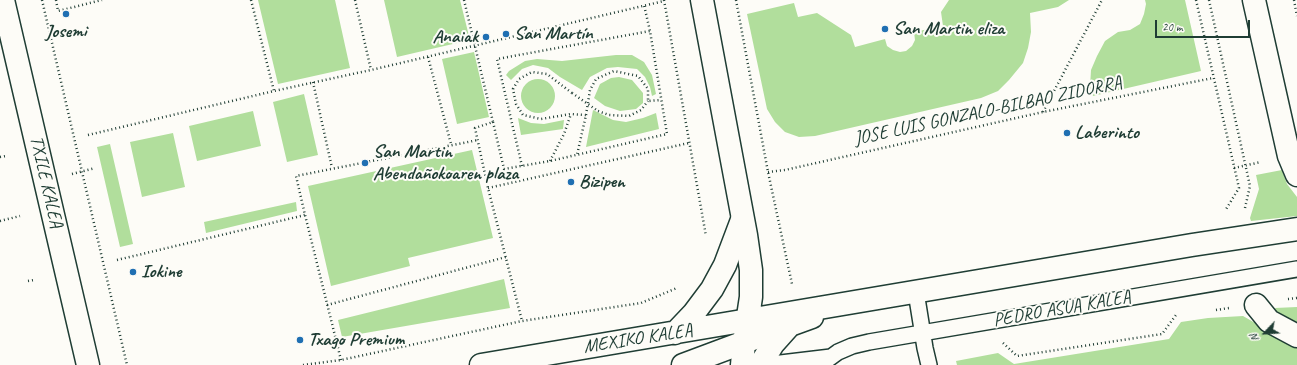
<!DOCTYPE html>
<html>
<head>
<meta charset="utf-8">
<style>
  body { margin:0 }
  #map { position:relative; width:1297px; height:365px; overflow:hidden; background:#fdfcf7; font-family:Caveat,sans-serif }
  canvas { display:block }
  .north { position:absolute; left:1245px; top:313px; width:40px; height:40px; -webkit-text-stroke:3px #fdfcf7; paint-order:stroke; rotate:245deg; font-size:11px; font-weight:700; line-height:16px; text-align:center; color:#1f3d34 }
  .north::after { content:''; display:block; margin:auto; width:14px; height:18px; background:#1f3d34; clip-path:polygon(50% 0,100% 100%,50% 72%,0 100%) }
  .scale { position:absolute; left:1155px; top:20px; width:95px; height:18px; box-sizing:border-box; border:2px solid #1f3d34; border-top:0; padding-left:5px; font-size:12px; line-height:14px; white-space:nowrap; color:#1f3d34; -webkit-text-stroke:3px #fdfcf7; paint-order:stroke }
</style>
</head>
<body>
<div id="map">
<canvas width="1297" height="365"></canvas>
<div class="north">N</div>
<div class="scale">20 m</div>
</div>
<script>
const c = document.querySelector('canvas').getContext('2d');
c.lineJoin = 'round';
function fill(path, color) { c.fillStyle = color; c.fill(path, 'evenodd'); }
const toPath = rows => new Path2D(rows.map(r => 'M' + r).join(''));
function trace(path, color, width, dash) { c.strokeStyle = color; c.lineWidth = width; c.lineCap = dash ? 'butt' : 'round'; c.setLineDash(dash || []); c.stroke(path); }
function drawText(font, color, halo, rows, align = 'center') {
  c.font = font + ' Caveat,sans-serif'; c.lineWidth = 4; c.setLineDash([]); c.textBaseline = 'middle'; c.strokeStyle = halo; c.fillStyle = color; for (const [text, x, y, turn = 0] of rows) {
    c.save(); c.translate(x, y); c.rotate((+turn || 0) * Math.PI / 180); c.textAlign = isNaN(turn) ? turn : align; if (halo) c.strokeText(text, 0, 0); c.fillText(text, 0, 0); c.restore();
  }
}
fill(toPath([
  [258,0,335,0,350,68,278,84],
  [384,0,460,0,470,40,397,57],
  [949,0,1069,0,1058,7,1030,13,1031,32,1028,48,1023,63,1009,80,998,91,981,98,815,136,799,137,785,132,775,122,767,109,747,14,794,3,798,17,817,13,851,35,855,47,885,39,887,46,893,50,900,52,906,51,912,46,915,40,914,32,943,26,941,12],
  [1145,0,1185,0,1201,71,1093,96,1090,87,1091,70,1097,56,1105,41,1118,32,1130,30,1140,24,1144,14,1146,4],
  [474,52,489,117,457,124,442,59],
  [616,55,632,55,644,62,652,75,656,94,652,96,650,87,645,77,637,69,618,67,607,68,590,77,582,90,560,77,548,68,533,65,522,69,511,80,506,75,509,71,525,61,537,59,562,61],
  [619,77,632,80,643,93,643,103,636,109,620,111,605,106,594,98,600,84,611,78],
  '521 96a17 17 0 1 1 34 0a17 17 0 1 1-34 0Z',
  [304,94,318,155,287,162,273,102],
  [593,110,613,120,626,122,643,118,656,113,659,129,586,147],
  [253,111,261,146,197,161,189,126],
  [518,118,531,123,544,124,564,120,563,129,521,135],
  [173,133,185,187,142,197,130,142],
  [110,144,133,244,120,247,97,147],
  [472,150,493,238,408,258,410,266,331,286,308,186],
  [1282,170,1287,184,1297,197,1297,216,1251,221,1250,218,1259,189,1256,175],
  [296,202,297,211,206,233,204,222],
  [504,279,510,308,342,337,338,320],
  [1297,307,1297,327,1278,316,1275,308],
  [1243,316,1297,347,1297,365,957,365,956,361,998,353,1014,364,1169,339,1181,322,1208,318]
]), '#b1de9c');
const service = toPath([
  [916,292,925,348,929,365],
  [764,365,831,357],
  [820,365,838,352,852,346,869,342,1297,269]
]);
const pedestrian = toPath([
  [1256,305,1269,321,1297,336]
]);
const minor = toPath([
  [3,0,88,365],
  [1254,0,1289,156,1297,175]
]);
const secondary = toPath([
  [675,333,694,313,712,289,725,265,742,220],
  [481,365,748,320],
  [683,365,790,325]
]);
const primary = toPath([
  [702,0,746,235,751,270,751,297,744,343,742,365],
  [748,320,1192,245,1297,229],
  [760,365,773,344,790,325,812,317]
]);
trace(service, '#1f3d34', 18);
trace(pedestrian, '#1f3d34', 25);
trace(minor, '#1f3d34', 25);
trace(secondary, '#1f3d34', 25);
trace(primary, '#1f3d34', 25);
trace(toPath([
  [42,0,127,365],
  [56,0,58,11,102,0],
  [251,0,274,91],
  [355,0,371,70],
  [464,0,493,122,475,128,488,188,522,321],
  [664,0,706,236],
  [736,0,768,172,792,284],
  [1196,0,1239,188,1225,211],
  [1209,0,1250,186,1245,208],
  [1294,0,1297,16],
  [428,57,451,144],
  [313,82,332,168],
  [572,93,547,74,532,72,519,79,513,89,516,104,523,115,541,119,571,114,586,115,577,155],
  [598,111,609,115,629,116,641,110,648,101],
  [1043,112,1102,0],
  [586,115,590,90,596,79,614,71,638,76,648,89,648,101,661,100],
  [493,122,504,169,550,161,667,134,650,31,644,5],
  [88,135,274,91,371,70,664,1],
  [0,157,6,156],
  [550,161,564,134,571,114],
  [522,166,497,59,650,31],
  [1234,168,1261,162],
  [768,172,785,170,1043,112,1213,78],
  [72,174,95,168],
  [488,188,689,143],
  [0,221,20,216],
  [117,260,305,215],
  [28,281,34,280],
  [1288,299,1297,298],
  [327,305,506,257],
  [1216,310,1229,308],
  [1003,343,1017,356,1162,334,1176,315],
  [341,360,305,215,296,176,478,140],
  [303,365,341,360,522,321,641,303,677,288]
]), '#1f3d34', 2.5, [1, 3]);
trace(service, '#fdfcf7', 15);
trace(pedestrian, '#fdfcf7', 22);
trace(minor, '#fdfcf7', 22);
trace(secondary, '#fdfcf7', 22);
trace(primary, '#fdfcf7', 22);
trace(toPath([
  [572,93,598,111]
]), '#1f3d34', 2.5, [1, 3]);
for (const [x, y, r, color] of [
  [66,14,4,"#1f6fb2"],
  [885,29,4,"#1f6fb2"],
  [506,34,4,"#1f6fb2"],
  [486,37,4,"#1f6fb2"],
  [1067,133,4,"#1f6fb2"],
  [365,163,4,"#1f6fb2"],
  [571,182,4,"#1f6fb2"],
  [133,272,4,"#1f6fb2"],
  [300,340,4,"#1f6fb2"]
]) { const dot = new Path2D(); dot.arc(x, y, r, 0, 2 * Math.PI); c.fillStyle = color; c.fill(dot); trace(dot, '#fdfcf7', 1.5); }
drawText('bold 19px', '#1f3d34', '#fdfcf7', [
  ["San Martin eliza",893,29],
  ["Josemi",66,32,"center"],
  ["San Martín",514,34],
  ["Anaiak",478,37,"right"],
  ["Laberinto",1075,133],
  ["San Martin",373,152],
  ["Abendañokoaren plaza",373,174],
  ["Bizipen",579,182],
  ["Iokine",141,272],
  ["Txago Premium",308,340]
], 'left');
drawText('19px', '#1f3d34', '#fdfcf7', [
  ["JOSE LUIS GONZALO-BILBAO ZIDORRA",988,111,-12],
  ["TXILE KALEA",46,182,77],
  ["PEDRO ASUA KALEA",1062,309,-10],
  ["MEXIKO KALEA",638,339,-9]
]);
</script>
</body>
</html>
